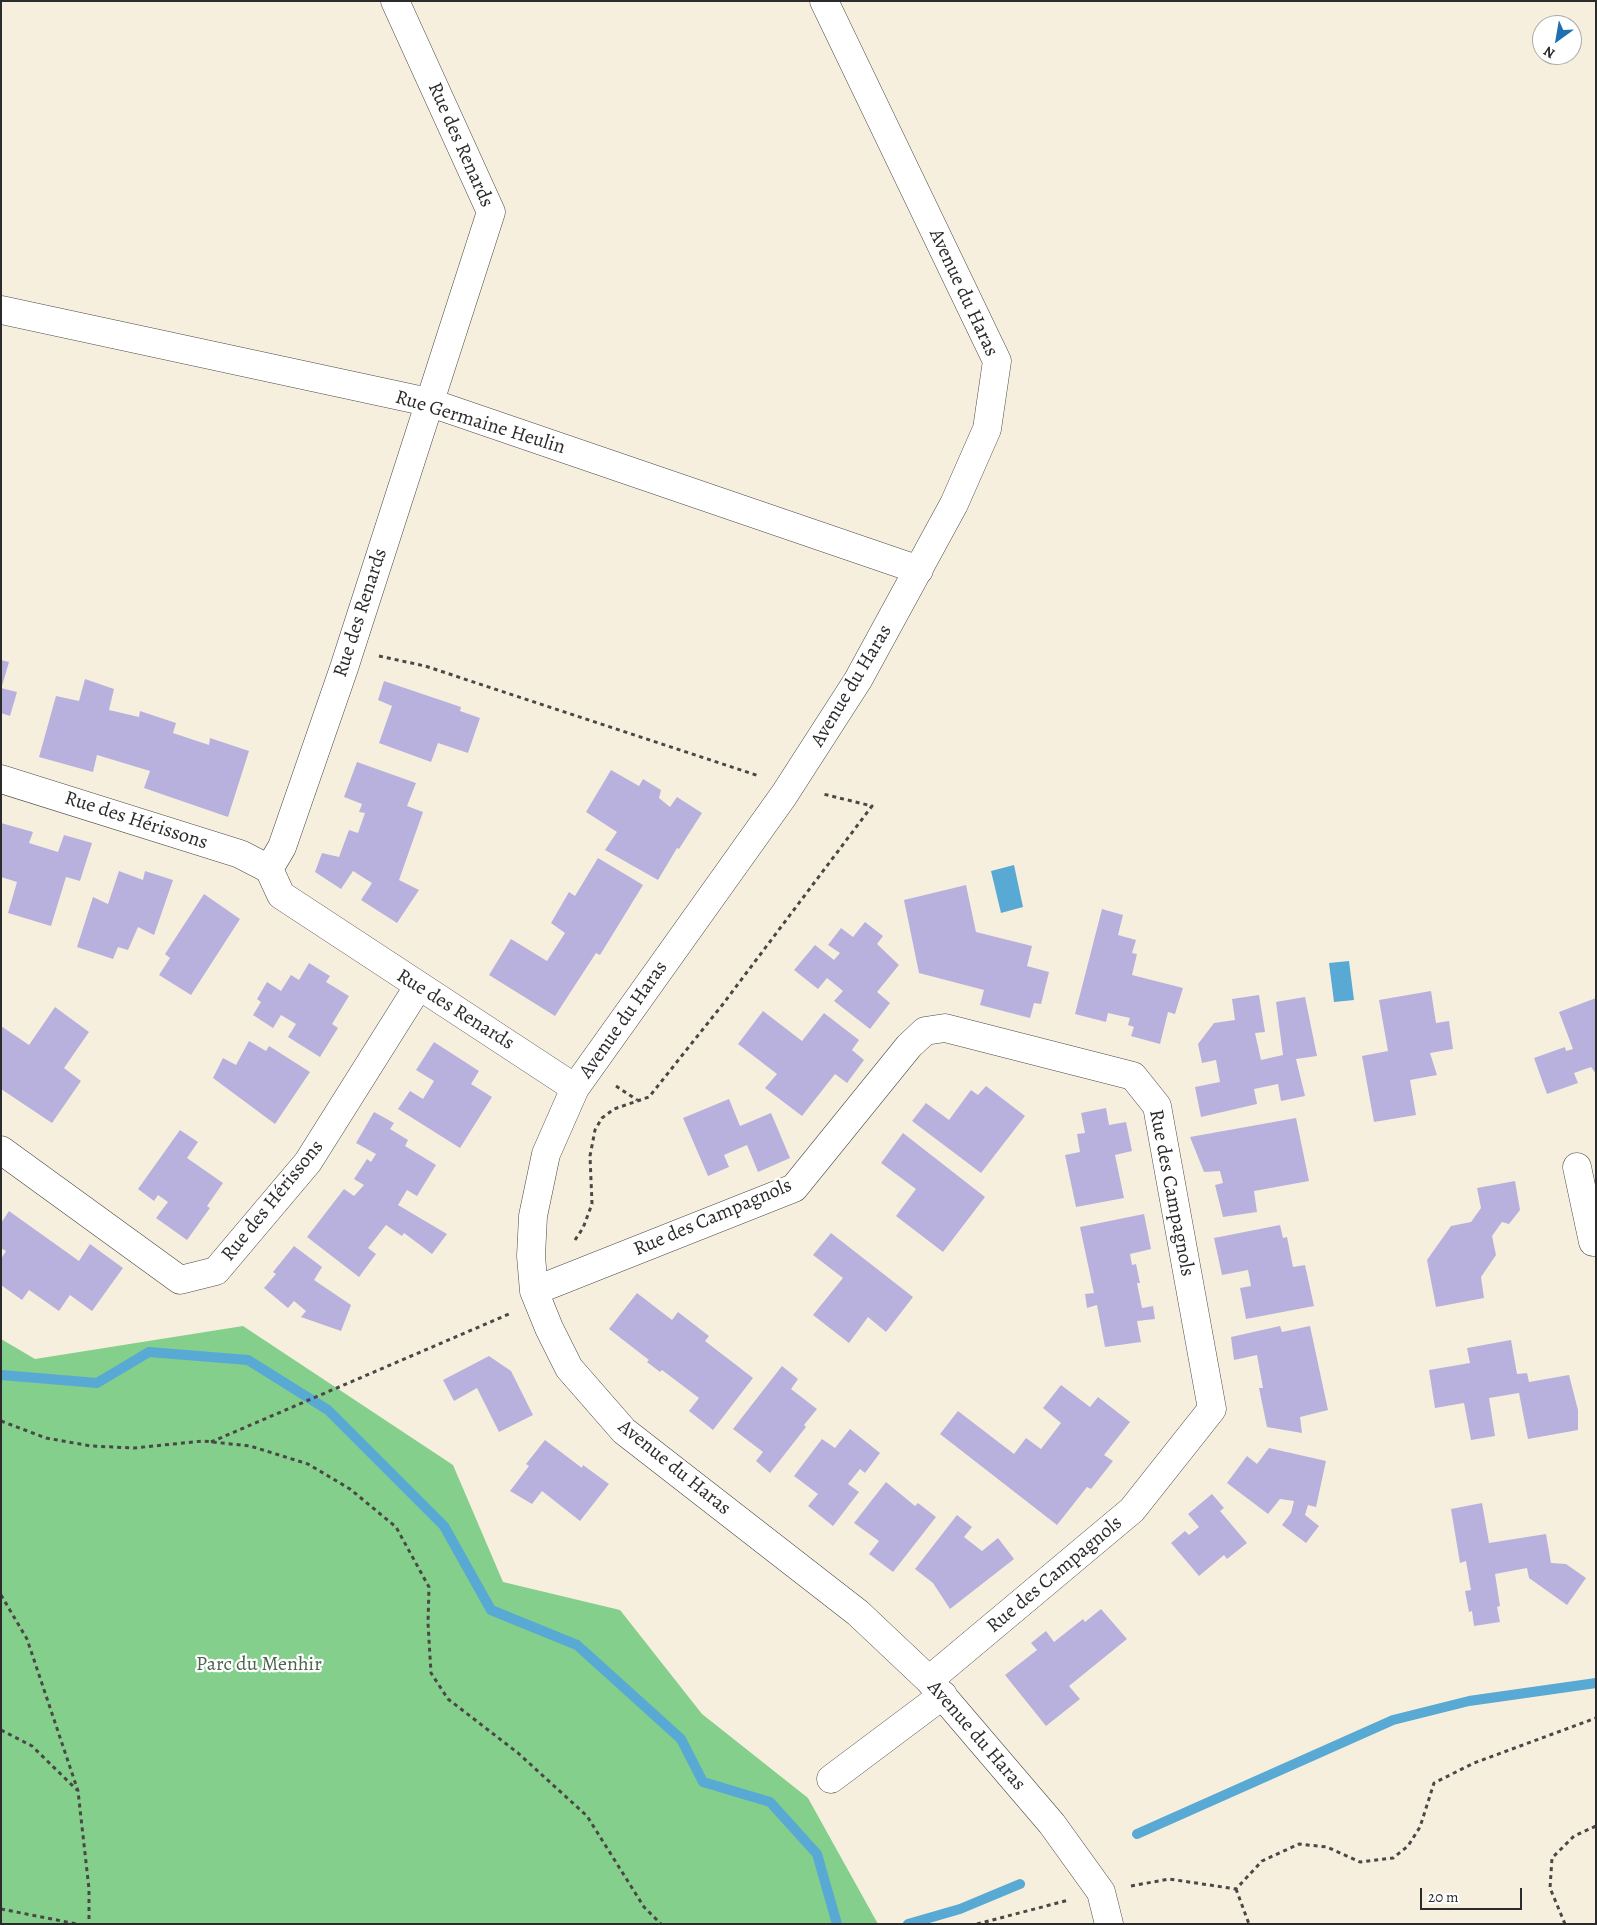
<!DOCTYPE html>
<html>
<head>
<meta charset="utf-8">
<style>
  body { margin:0 }
  #map { position:relative; width:1597px; height:1925px; overflow:hidden; background:#f7efde; font-family:Alegreya,serif }
  canvas { display:block }
  .frame { position:absolute; inset:0; border:2px solid #2b2b2b; pointer-events:none }
  .north { position:absolute; left:1532px; top:15px; width:50px; height:50px; box-sizing:border-box; background:#fff; border:1px solid #aaa; border-radius:50%; rotate:212deg; font-size:14px; font-weight:700; line-height:20px; text-align:center; color:#2b2b2b }
  .north::after { content:''; display:block; margin:auto; width:18px; height:22px; background:#1f6fb2; clip-path:polygon(50% 0,100% 100%,50% 72%,0 100%) }
  .scale { position:absolute; left:1420px; top:1888px; width:102px; height:22px; box-sizing:border-box; border:2px solid #2b2b2b; border-top:0; padding-left:6px; font-size:15px; line-height:18px; white-space:nowrap; color:#2b2b2b; -webkit-text-stroke:4px #fff; paint-order:stroke }
</style>
</head>
<body>
<div id="map">
<canvas width="1597" height="1925"></canvas>
<div class="frame"></div>
<div class="north">N</div>
<div class="scale">20 m</div>
</div>
<script>
const c = document.querySelector('canvas').getContext('2d');
c.lineJoin = 'round';
function fill(path, color) { c.fillStyle = color; c.fill(path, 'evenodd'); }
const toPath = rows => new Path2D(rows.map(r => 'M' + r).join(''));
function trace(path, color, width, dash) { c.strokeStyle = color; c.lineWidth = width; c.lineCap = dash ? 'butt' : 'round'; c.setLineDash(dash || []); c.stroke(path); }
function drawText(font, color, halo, rows, align = 'center') {
  c.font = font + ' Alegreya,serif'; c.lineWidth = 4.5; c.setLineDash([]); c.textBaseline = 'middle'; c.strokeStyle = halo; c.fillStyle = color; for (const [text, x, y, turn = 0] of rows) {
    c.save(); c.translate(x, y); c.rotate((+turn || 0) * Math.PI / 180); c.textAlign = isNaN(turn) ? turn : align; if (halo) c.strokeText(text, 0, 0); c.fillText(text, 0, 0); c.restore();
  }
}
fill(toPath([
  [243,1326,453,1465,503,1582,620,1610,702,1714,808,1798,878,1924,1,1924,1,1339,35,1359]
]), '#84cf8b');
fill(toPath([
  [1014,865,1023,907,1001,913,991,871],
  [1349,961,1354,1000,1334,1002,1329,963]
]), '#58a9d3');
trace(toPath([
  [1,1375,97,1383,149,1352,248,1360,328,1410,444,1526,491,1610,577,1645,681,1739,703,1782,770,1802,817,1854,837,1924],
  [1137,1834,1393,1720,1469,1701,1596,1683],
  [908,1924,960,1909,1020,1884]
]), '#58a9d3', 10);
fill(toPath([
  [1,660,9,662,2,686,1,686],
  [85,679,114,689,109,710,139,717,140,711,176,723,173,733,209,745,210,738,249,751,228,817,144,788,150,771,97,755,93,772,39,757,56,696,79,701],
  [384,681,461,707,460,711,480,718,468,753,438,743,431,762,379,743,392,706,378,700],
  [1,688,17,692,10,716,1,713],
  [357,762,416,783,407,806,423,812,399,880,419,890,397,923,361,900,372,883,353,871,341,889,315,872,322,853,339,857,349,830,358,833,365,813,359,812,362,804,344,797],
  [611,770,639,786,643,779,661,790,659,798,670,807,677,797,702,813,679,849,677,848,658,880,605,850,617,832,586,812],
  [1,823,33,832,29,843,58,852,64,835,92,843,80,881,66,877,51,926,8,913,17,882,1,877],
  [598,858,643,885,600,955,596,953,555,1016,489,975,511,939,547,961,565,933,551,923,569,892,575,896],
  [119,871,143,880,145,871,173,880,154,935,138,927,128,950,118,947,113,959,77,947,93,897,108,904],
  [966,885,976,932,1032,946,1027,966,1049,972,1041,1004,1034,1003,1030,1018,980,1005,984,990,919,973,904,900],
  [204,894,240,919,191,995,159,975,170,958,165,954],
  [1102,909,1123,915,1118,935,1136,940,1132,953,1137,954,1132,975,1183,988,1175,1014,1168,1012,1160,1044,1131,1036,1134,1027,1128,1025,1130,1018,1108,1013,1106,1022,1075,1014],
  [865,922,883,936,877,944,899,965,877,992,890,1003,870,1029,834,1001,843,991,827,978,818,989,794,970,815,945,834,960,840,953,828,945,841,928,853,937],
  [309,963,330,976,326,982,349,996,332,1024,338,1028,320,1057,288,1037,296,1024,281,1015,273,1028,253,1015,261,1002,257,999,267,982,281,991,291,975,299,980],
  [1431,991,1436,1023,1449,1021,1453,1049,1430,1053,1437,1075,1410,1080,1416,1115,1374,1122,1362,1056,1388,1051,1379,1000],
  [1259,995,1265,1032,1255,1033,1261,1060,1283,1055,1276,1002,1305,997,1317,1056,1296,1059,1305,1096,1281,1101,1278,1084,1254,1089,1257,1104,1201,1117,1195,1087,1220,1082,1216,1060,1202,1063,1198,1044,1214,1023,1235,1020,1232,999],
  [1596,998,1596,1074,1591,1067,1574,1073,1578,1083,1547,1094,1534,1058,1565,1047,1566,1051,1573,1049,1559,1012],
  [55,1007,89,1032,64,1068,81,1081,52,1123,1,1089,1,1026,29,1045],
  [763,1011,802,1041,824,1013,859,1040,852,1050,864,1060,847,1083,835,1074,802,1116,765,1088,777,1074,738,1044],
  [249,1041,266,1051,269,1046,310,1072,275,1124,213,1078,223,1058,236,1065],
  [434,1042,479,1071,471,1084,492,1097,460,1148,398,1109,410,1091,423,1099,434,1081,416,1070],
  [986,1086,1025,1116,981,1173,912,1121,926,1103,949,1120,971,1090,978,1095],
  [729,1099,740,1126,771,1113,790,1158,758,1172,747,1145,724,1155,729,1167,708,1176,683,1118],
  [1106,1108,1109,1125,1126,1122,1132,1151,1115,1155,1124,1198,1076,1207,1065,1155,1080,1152,1077,1134,1085,1133,1081,1113],
  [374,1112,394,1123,390,1129,408,1140,405,1146,436,1165,417,1196,407,1190,398,1205,447,1234,432,1254,404,1233,402,1236,386,1225,368,1248,376,1254,359,1277,307,1237,344,1189,354,1196,364,1185,354,1179,367,1159,371,1162,376,1154,356,1143],
  [1296,1118,1309,1181,1254,1191,1257,1212,1223,1217,1215,1185,1223,1183,1220,1171,1204,1172,1190,1137],
  [180,1130,198,1142,187,1158,223,1183,207,1206,210,1208,187,1240,156,1218,168,1202,158,1195,154,1201,138,1189],
  [903,1133,985,1197,943,1252,896,1216,916,1189,881,1163],
  [1515,1181,1520,1210,1509,1224,1502,1222,1492,1236,1496,1255,1481,1277,1484,1298,1436,1307,1427,1260,1451,1226,1471,1222,1481,1208,1477,1188],
  [9,1211,79,1261,90,1244,123,1268,92,1311,70,1295,59,1311,29,1290,22,1300,1,1285,1,1259,6,1251,1,1248,1,1223],
  [1144,1214,1151,1249,1130,1254,1132,1265,1136,1264,1140,1283,1137,1283,1142,1308,1153,1306,1155,1319,1137,1321,1141,1342,1105,1347,1097,1305,1087,1308,1085,1294,1094,1293,1080,1227],
  [1280,1225,1283,1238,1287,1237,1293,1267,1305,1265,1314,1306,1246,1319,1240,1288,1251,1286,1248,1270,1222,1275,1214,1238],
  [831,1233,913,1297,886,1332,868,1317,849,1343,813,1315,843,1278,813,1255],
  [294,1246,322,1267,314,1280,351,1305,341,1331,301,1317,306,1311,294,1301,288,1308,264,1288,276,1274,273,1272],
  [637,1293,672,1320,678,1312,709,1336,705,1341,753,1378,713,1430,689,1411,699,1398,662,1370,660,1372,647,1362,649,1360,609,1329],
  [1280,1326,1282,1332,1310,1326,1328,1410,1300,1417,1302,1433,1267,1427,1259,1388,1263,1388,1257,1355,1234,1360,1231,1337],
  [1511,1340,1517,1374,1527,1373,1529,1382,1569,1375,1578,1410,1578,1430,1528,1439,1519,1393,1489,1398,1495,1436,1471,1440,1464,1403,1435,1408,1429,1370,1470,1363,1467,1348],
  [489,1356,511,1371,533,1415,499,1432,477,1388,454,1401,443,1380],
  [782,1366,798,1379,791,1389,817,1409,804,1425,806,1427,770,1473,756,1461,763,1452,733,1429],
  [1061,1385,1090,1407,1098,1397,1130,1422,1104,1455,1113,1461,1091,1489,1087,1487,1057,1525,940,1434,958,1411,1014,1454,1026,1438,1041,1449,1061,1423,1043,1408],
  [850,1429,880,1453,865,1473,860,1469,848,1484,859,1492,833,1526,808,1506,818,1494,794,1476,822,1439,835,1448],
  [545,1440,582,1468,583,1465,609,1484,580,1521,542,1491,532,1504,510,1491,529,1466,526,1464],
  [1269,1448,1326,1461,1316,1507,1308,1505,1305,1515,1319,1526,1306,1543,1282,1525,1291,1513,1294,1501,1280,1499,1268,1514,1227,1483,1247,1456,1257,1464],
  [886,1482,915,1506,918,1503,936,1517,893,1572,869,1554,879,1541,854,1523],
  [1212,1494,1224,1508,1220,1511,1247,1543,1227,1559,1224,1555,1199,1576,1171,1543,1185,1531,1189,1535,1199,1527,1188,1514],
  [1482,1503,1489,1543,1546,1534,1551,1563,1566,1564,1586,1578,1567,1605,1529,1578,1527,1568,1495,1574,1500,1606,1497,1607,1500,1622,1474,1626,1472,1611,1469,1612,1465,1591,1471,1590,1466,1561,1460,1563,1451,1509],
  [957,1515,972,1527,964,1537,982,1551,998,1538,1014,1559,950,1609,933,1583,915,1569],
  [1101,1609,1127,1639,1069,1686,1080,1699,1046,1726,1005,1675,1037,1650,1031,1643,1046,1631,1054,1642,1083,1619,1085,1622]
]), '#b8b1dd');
const minor = toPath([
  [395,1,491,212,344,668,282,847,269,869,281,895,575,1088],
  [824,1,997,361,987,429,954,504,858,680,784,795,575,1088,546,1154,533,1216,531,1256,534,1291,549,1328,569,1368,624,1431,858,1613,929,1680,1052,1824,1101,1892,1109,1924],
  [1,310,428,402,919,570],
  [1,779,240,854,269,869],
  [1,1150,180,1280,216,1271,308,1162,418,987],
  [1577,1167,1593,1242,1596,1242],
  [534,1291,794,1188,909,1046,925,1031,945,1028,1133,1076,1157,1106,1212,1409,1132,1510,929,1680],
  [831,1779,943,1695]
]);
trace(minor, '#4a4846', 29);
trace(toPath([
  [379,656,425,666,759,776],
  [616,1086,637,1100],
  [575,1240,583,1228,592,1204,590,1156,595,1130,602,1118,614,1109,649,1097,723,1004,872,806,823,794],
  [1,1421,46,1438,91,1446,134,1448,203,1441,250,1446,308,1464,350,1489,396,1527,429,1587,428,1623,431,1673,448,1699,518,1753,587,1816,644,1907,661,1924],
  [211,1442,509,1314],
  [1,1595,27,1639,78,1791,89,1889,89,1924],
  [1,1730,32,1746,77,1790],
  [1131,1886,1169,1879,1236,1889,1262,1861,1299,1844,1327,1847,1360,1862,1393,1858,1408,1846,1420,1827,1434,1783,1474,1763,1596,1718],
  [1236,1889,1249,1924],
  [1,1909,77,1924],
  [977,1924,1069,1900],
  [1565,1924,1550,1888,1552,1858,1574,1836,1596,1826]
]), '#4a4846', 3, [4, 4]);
trace(minor, '#fff', 28);
drawText('20px', '#2b2b2b', '#fff', [
  ["Rue des Renards",460,145,66],
  ["Avenue du Haras",963,293,65],
  ["Rue Germaine Heulin",480,423,17],
  ["Rue des Renards",361,613,-72],
  ["Avenue du Haras",852,686,-59],
  ["Rue des Hérissons",136,821,18],
  ["Rue des Renards",455,1010,32],
  ["Avenue du Haras",624,1020,-55],
  ["Rue des Campagnols",1171,1193,79],
  ["Rue des Hérissons",273,1201,-51],
  ["Rue des Campagnols",713,1218,-23],
  ["Avenue du Haras",674,1468,39],
  ["Rue des Campagnols",1055,1575,-40],
  ["Avenue du Haras",976,1736,49]
]);
drawText('20px', '#4a644d', '#fff', [
  ["Parc du Menhir",259,1665]
]);
</script>
</body>
</html>
